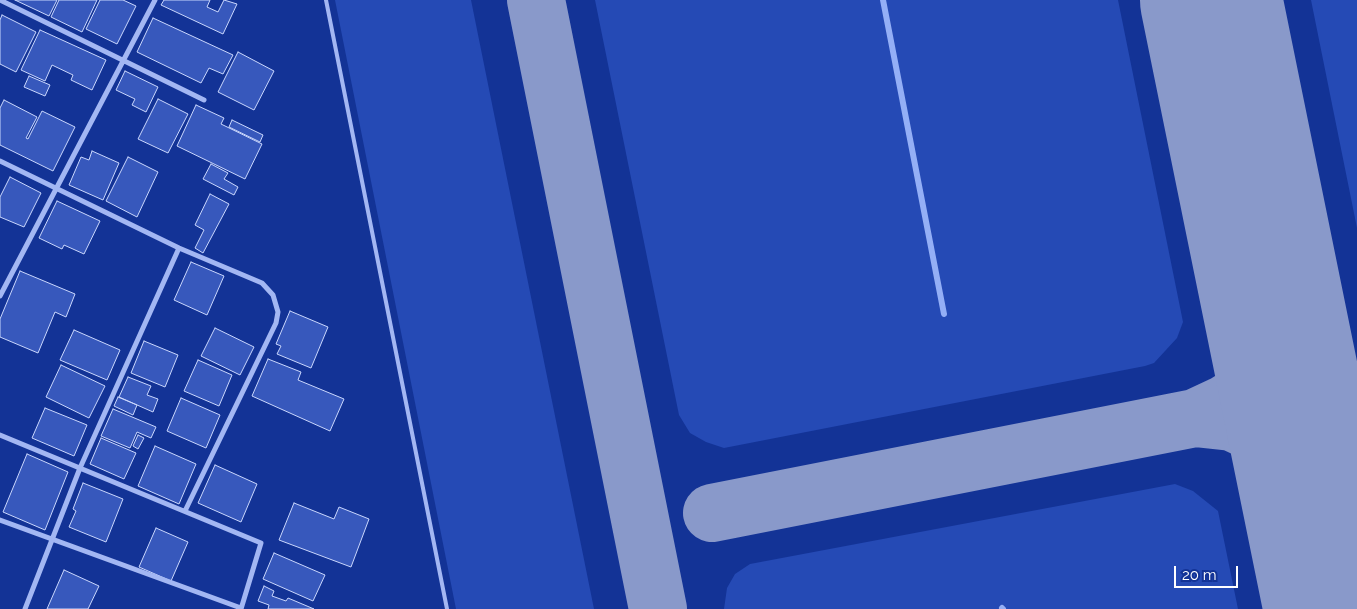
<!DOCTYPE html>
<html>
<head>
<meta charset="utf-8">
<style>
  body { margin:0 }
  #map { position:relative; width:1357px; height:609px; overflow:hidden; background:#133396; font-family:Raleway,sans-serif }
  canvas { display:block }
  .scale { position:absolute; left:1174px; top:566px; width:64px; height:22px; box-sizing:border-box; border:2px solid #fff; border-top:0; padding-left:6px; font-size:15px; line-height:18px; white-space:nowrap; color:#fff; -webkit-text-stroke:4px #133396; paint-order:stroke }
</style>
</head>
<body>
<div id="map">
<canvas width="1357" height="609"></canvas>
<div class="scale">20 m</div>
</div>
<script>
const c = document.querySelector('canvas').getContext('2d');
c.lineJoin = 'round';
function fill(path, color) { c.fillStyle = color; c.fill(path, 'evenodd'); }
const toPath = rows => new Path2D(rows.map(r => 'M' + r).join(''));
function trace(path, color, width, dash) { c.strokeStyle = color; c.lineWidth = width; c.lineCap = dash ? 'butt' : 'round'; c.setLineDash(dash || []); c.stroke(path); }
fill(toPath([
  [335,0,471,0,594,609,456,609],
  [595,0,1118,0,1183,322,1177,338,1154,363,1145,366,724,448,706,442,690,433,679,415],
  [1311,0,1357,0,1357,228],
  [1175,484,1193,491,1218,511,1238,609,724,609,727,588,735,574,750,564]
]), '#254ab5');
trace(toPath([
  [883,0,944,314],
  [1002,608,1003,609]
]), '#94aff6', 6);
trace(toPath([
  [536,0,658,609],
  [1276,318,1270,353,1257,376,1244,392,1225,404,1195,418,1232,422,1260,435,1284,450,1299,468,1314,509],
  [712,513,1195,418]
]), '#8999ca', 58);
trace(toPath([
  [1211,0,1335,609]
]), '#8999ca', 142);
const building = toPath([
  [15,0,57,0,49,16,15,0],
  [59,0,97,0,82,32,51,17,59,0],
  [100,0,123,0,136,6,117,44,86,29,100,0],
  [164,0,210,0,207,7,218,12,224,0,237,4,223,34,161,5,164,0],
  [2,15,36,32,16,72,0,64,0,20,2,15],
  [153,18,233,55,223,74,209,68,201,83,137,52,153,18],
  [40,30,106,60,92,90,71,80,73,75,52,65,45,81,21,70,40,30],
  [238,52,274,71,254,110,218,92,238,52],
  [125,71,158,87,146,112,132,105,135,99,116,90,125,71],
  [29,76,50,85,45,96,24,87,29,76],
  [158,99,188,114,168,153,138,139,158,99],
  [4,100,37,117,26,138,28,139,42,111,75,127,53,171,0,145,0,108,4,100],
  [196,105,224,118,221,124,262,144,245,179,177,146,196,105],
  [232,120,263,135,260,142,229,127,232,120],
  [92,151,119,163,103,200,69,185,81,157,89,160,92,151],
  [128,157,158,172,137,217,106,201,128,157],
  [211,164,228,173,224,179,238,187,234,195,203,179,211,164],
  [10,177,41,193,24,227,0,217,0,197,10,177],
  [210,194,229,204,203,253,195,248,204,230,195,225,210,194],
  [57,201,100,221,84,254,64,245,62,249,39,238,57,201],
  [191,262,224,276,207,315,174,300,191,262],
  [20,271,75,294,66,317,55,312,38,353,0,337,0,319,20,271],
  [290,311,328,327,311,368,277,354,281,346,276,344,290,311],
  [215,328,254,347,240,375,201,356,215,328],
  [74,330,120,350,107,380,60,360,74,330],
  [144,341,178,355,165,387,131,373,144,341],
  [268,359,301,372,298,380,344,399,330,431,252,396,268,359],
  [198,360,232,375,219,406,184,391,198,360],
  [61,365,105,386,89,418,46,397,61,365],
  [128,377,151,386,147,395,158,399,153,412,119,397,128,377],
  [118,397,137,405,133,415,114,406,118,397],
  [181,398,220,415,206,448,167,431,181,398],
  [45,408,87,425,74,456,32,438,45,408],
  [113,409,156,427,151,438,137,432,130,448,101,436,113,409],
  [138,435,144,438,138,449,133,446,138,435],
  [101,438,136,453,124,479,90,464,101,438],
  [155,446,196,464,179,504,138,486,155,446],
  [27,454,68,472,45,530,3,512,27,454],
  [215,465,257,484,241,522,198,503,215,465],
  [83,483,123,499,106,542,69,527,76,511,73,509,83,483],
  [294,503,334,519,339,507,369,519,351,567,279,540,294,503],
  [156,528,188,542,171,581,139,567,156,528],
  [274,553,325,575,313,601,263,579,274,553],
  [64,570,99,586,88,609,47,609,64,570],
  [264,586,274,591,272,596,286,601,288,598,314,609,268,609,269,605,258,601,264,586]
]);
fill(building, '#3758bc');
trace(building, '#cad7fd', 1);
trace(toPath([
  [326,0,447,609]
]), '#a3b7f3', 4);
trace(toPath([
  [0,0,204,100],
  [0,161,179,248,262,283,273,295,278,312,276,323,185,511],
  [0,296,155,0],
  [0,435,261,543,241,609],
  [0,520,241,608],
  [25,609,80,468,179,248]
]), '#a3b7f3', 5);
</script>
</body>
</html>
